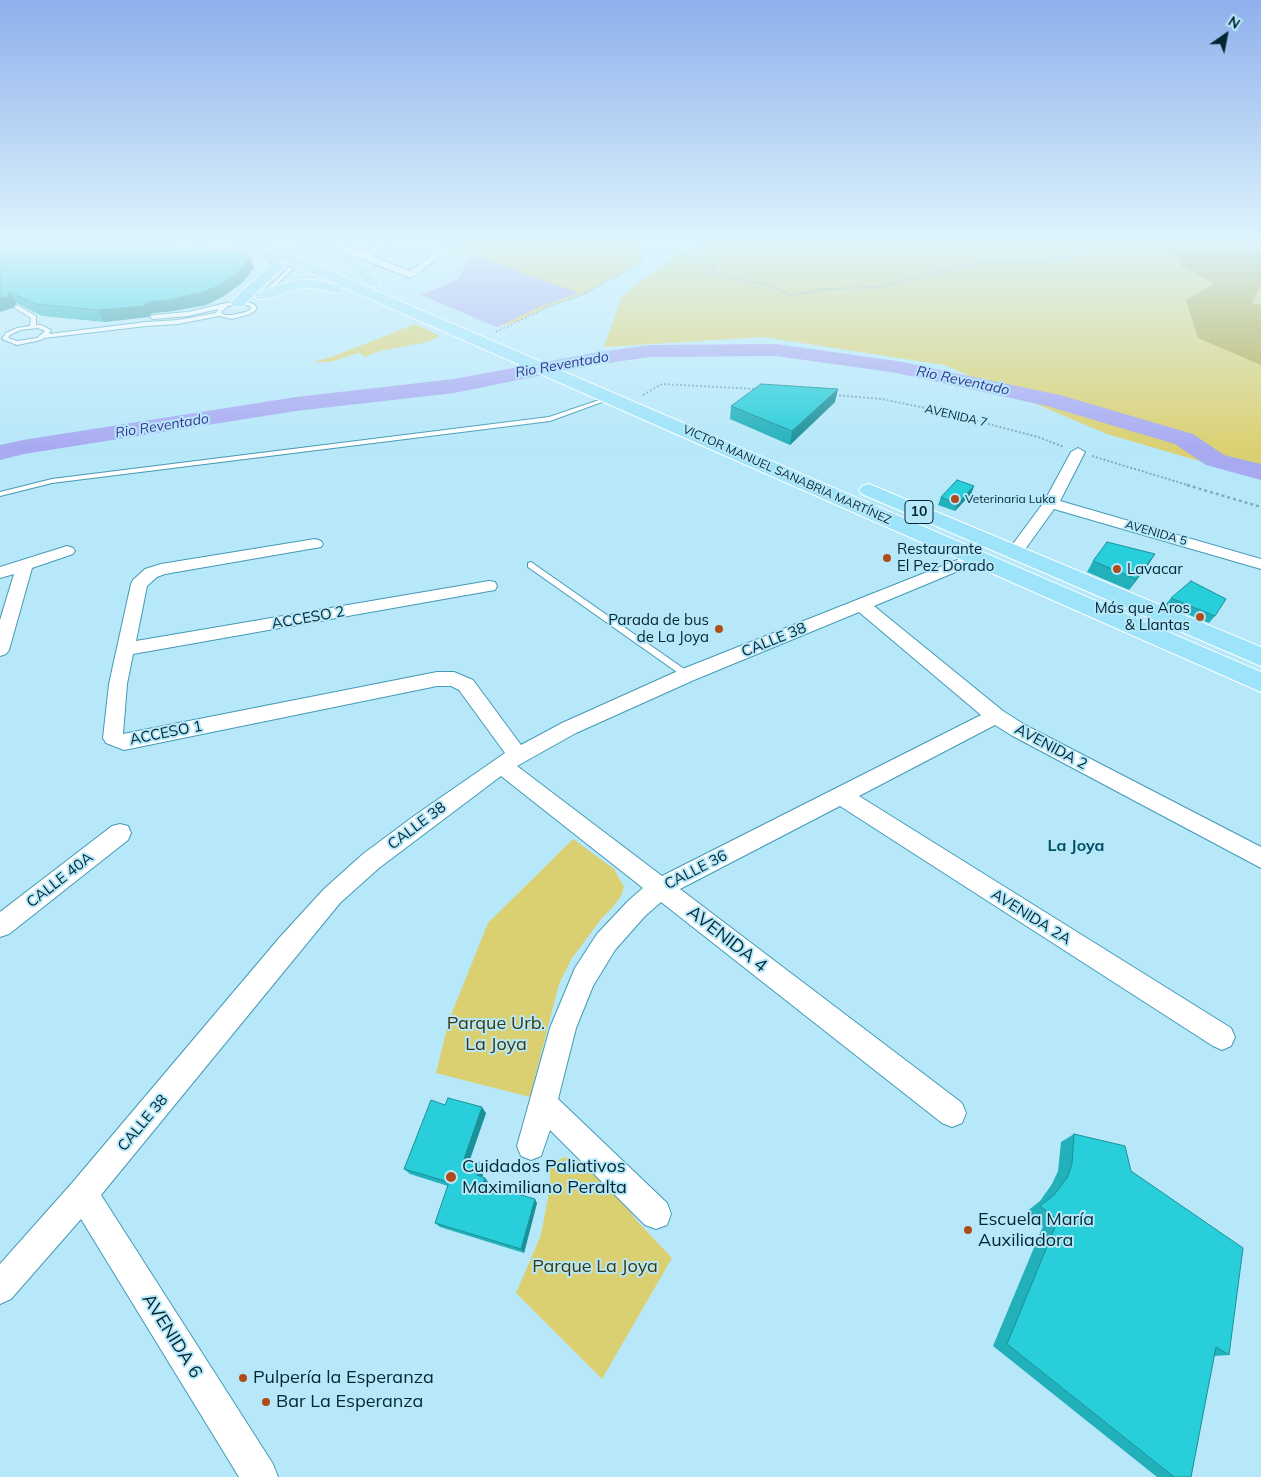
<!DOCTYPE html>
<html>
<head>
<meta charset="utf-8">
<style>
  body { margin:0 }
  #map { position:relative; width:1261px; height:1477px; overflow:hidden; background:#b7e8fa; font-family:Mulish,sans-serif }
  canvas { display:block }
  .north { position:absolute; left:1201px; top:10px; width:50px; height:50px; -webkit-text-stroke:4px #b7e8fa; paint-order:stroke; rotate:33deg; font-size:14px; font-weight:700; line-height:20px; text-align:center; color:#002732 }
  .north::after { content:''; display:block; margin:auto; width:18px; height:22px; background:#002732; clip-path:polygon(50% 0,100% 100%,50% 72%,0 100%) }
</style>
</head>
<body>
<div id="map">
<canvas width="1261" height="1477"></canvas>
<div class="north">N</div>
</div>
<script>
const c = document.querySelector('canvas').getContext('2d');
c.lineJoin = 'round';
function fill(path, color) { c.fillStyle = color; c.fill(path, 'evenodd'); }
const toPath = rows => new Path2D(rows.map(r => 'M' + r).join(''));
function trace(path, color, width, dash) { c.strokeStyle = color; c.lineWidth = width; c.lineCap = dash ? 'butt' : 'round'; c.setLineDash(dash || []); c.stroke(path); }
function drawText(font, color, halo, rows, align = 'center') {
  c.font = font + ' Mulish,sans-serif'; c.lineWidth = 4; c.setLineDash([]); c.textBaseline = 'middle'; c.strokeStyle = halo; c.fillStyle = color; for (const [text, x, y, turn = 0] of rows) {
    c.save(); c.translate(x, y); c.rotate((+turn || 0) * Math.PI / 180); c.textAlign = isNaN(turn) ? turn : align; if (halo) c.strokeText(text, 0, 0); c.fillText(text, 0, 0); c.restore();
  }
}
fill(toPath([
  [456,242,638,242,641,262,584,294,550,306,516,322,497,327,421,295,457,280,472,256,445,250],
  [710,242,1261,242,1261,479,1107,434,944,365,763,337,604,347,622,296,672,258],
  [415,324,440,336,427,342,380,351,365,357,359,353,330,362,313,362,334,356],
  [573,839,614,869,624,887,621,896,612,908,602,918,572,958,559,984,530,1097,436,1073,449,1020,488,923],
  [565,1157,585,1164,604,1179,638,1222,672,1258,602,1379,516,1293,541,1235,550,1187,550,1164]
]), '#dbd071');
fill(toPath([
  [1207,245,1261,251,1261,284,1252,303,1261,305,1261,365,1198,338,1186,300,1214,283,1181,266,1172,250]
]), '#b3a63c');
fill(toPath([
  [472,255,579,293,539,307,497,327,421,295,457,280]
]), '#a8aaf1');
fill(toPath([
  [776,344,897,361,1060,395,1193,434,1224,455,1261,464,1261,480,1206,465,1175,444,1047,406,897,373,776,356,651,357,593,365,454,393,296,411,24,454,0,460,0,445,23,440,296,397,454,379,593,353,651,345,776,344]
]), '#a8aaf1');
const service = toPath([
  [290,267,294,268,265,296,261,296,261,294,290,267],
  [244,301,254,304,257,309,250,314,232,319,219,316,178,324,146,326,44,338,41,340,17,345,2,339,6,333,17,328,30,326,31,318,15,308,15,306,17,305,36,316,36,325,41,325,51,330,49,334,146,322,178,320,216,313,218,309,188,316,153,319,150,317,153,315,188,312,226,303,244,301],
  [244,305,250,306,251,309,246,312,232,315,224,315,221,312,228,306,244,305],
  [38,328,45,331,37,338,17,341,8,338,10,335,20,330,38,328],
  [608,397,613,398,550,421,52,483,0,496,0,492,52,479,549,417,608,397],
  [531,562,690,673,692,675,690,677,684,677,528,567,528,563,531,562]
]);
const minor = toPath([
  [324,242,337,242,364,253,380,242,390,242,372,256,410,271,450,242,460,242,411,278,361,259,324,242],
  [1078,448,1085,452,1060,501,1261,559,1261,569,1054,509,1021,555,1009,555,1007,552,1044,502,1071,452,1078,448],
  [315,539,321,541,323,544,321,547,165,574,157,577,147,586,136,641,489,581,495,582,497,586,495,590,489,591,133,654,127,684,123,734,437,672,454,672,473,680,521,745,562,723,680,670,970,555,982,555,984,558,982,561,874,606,1003,711,1025,725,1261,847,1261,868,1011,735,995,725,859,796,1231,1028,1235,1037,1231,1046,1222,1050,1213,1046,840,806,680,889,962,1103,966,1113,962,1123,952,1127,942,1123,661,902,645,916,615,950,593,986,576,1028,558,1099,667,1203,671,1214,667,1225,656,1229,645,1225,550,1130,541,1156,531,1160,521,1156,517,1146,550,1028,575,968,597,934,629,900,643,888,501,776,379,868,340,903,101,1195,273,1464,278,1477,239,1477,81,1219,11,1299,0,1304,0,1264,72,1183,280,937,324,889,363,854,414,816,505,753,459,690,451,686,437,686,124,750,106,743,103,738,109,684,131,584,133,580,145,569,161,564,315,539],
  [859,612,981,715,662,876,517,766,576,733,694,680,859,612],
  [67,546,73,548,75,551,73,554,32,568,9,650,6,654,0,656,0,620,14,574,0,578,0,567,67,546],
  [120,824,128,826,131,833,128,840,9,934,0,937,0,912,112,826,120,824]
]);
const primary = toPath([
  [246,242,263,242,1261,672,1261,692,341,286,343,289,341,292,336,293,315,288,300,288,267,299,257,299,255,296,257,293,280,284,300,280,315,280,341,286,248,245,246,242],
  [295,242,315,242,346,251,370,270,380,283,378,286,368,286,360,276,336,257,297,245,295,242],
  [869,484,1261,647,1261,666,862,494,859,490,862,486,869,484]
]);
const trunk = toPath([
  [228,242,245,242,277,256,282,268,243,306,238,307,233,306,231,303,233,300,268,267,266,261,228,242]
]);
trace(service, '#429ab6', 2);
trace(minor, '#429ab6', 2);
trace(primary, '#fff', 2);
trace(trunk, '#fff', 2);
trace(toPath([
  [1103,242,1146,242],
  [1224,242,1261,249],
  [687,245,696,254,696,259,713,266,712,271,727,277,760,283,793,295,826,289,884,287,915,277,987,261,1036,263,1078,255,1106,246,1100,242],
  [496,332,550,306,584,294,641,262,640,248,636,242],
  [643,395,662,384,756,389],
  [835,395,882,399,935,410,1038,437,1064,447],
  [1092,456,1191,486]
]), '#7eacbc', 2, [2, 2]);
trace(toPath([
  [1187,485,1261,507]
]), '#7eacbc', 2.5, [3, 3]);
fill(service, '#fff');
fill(minor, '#fff');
fill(primary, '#9de3fa');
fill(trunk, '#7cdaf8');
fill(toPath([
  [148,243,183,250,250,257,254,268,243,282,224,296,206,305,173,311,153,313,148,317,104,322,42,316,16,303,13,308,0,246],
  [835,402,790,445,730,419,731,406],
  [974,486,971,494,955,511,938,505,941,497],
  [1155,554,1148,565,1129,590,1087,572,1093,561],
  [1171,598,1215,616,1209,623,1165,605],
  [445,1105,486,1113,470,1160,485,1169,482,1177,485,1178,489,1183,488,1185,537,1203,524,1253,440,1227,435,1223,448,1186,410,1174,404,1169],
  [1074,1134,1131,1171,1229,1355,1214,1356,1191,1477,1157,1477,993,1346,1043,1226,1026,1212,1040,1201,1052,1184,1058,1171,1061,1142]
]), '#22b1bb');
fill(toPath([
  [250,257,254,268,243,282,224,296,206,305,173,311,153,313,148,317,104,322,98,310],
  [10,292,16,303,13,308,0,312,0,298],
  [838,389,835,402,790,445,792,431],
  [974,486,971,494,955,511,957,504],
  [1155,554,1148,565,1129,590,1136,579],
  [482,1107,486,1113,468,1164,464,1159],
  [481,1163,485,1169,481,1180,477,1175],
  [485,1178,489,1183,487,1188,483,1184],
  [535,1199,537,1203,524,1253,521,1249]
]), '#1c9098');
const building = toPath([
  [6,242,146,242,183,250,201,245,219,254,239,248,250,257,239,271,220,285,201,293,168,300,148,302,143,306,98,310,36,304,10,292,7,297,0,298,0,246,7,244,6,242],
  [761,384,838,389,792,431,731,406,761,384],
  [957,480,974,486,957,504,941,497,957,480],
  [1107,542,1155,554,1136,579,1093,561,1107,542],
  [1191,581,1226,599,1215,616,1171,598,1191,581],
  [448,1098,482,1107,464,1159,481,1163,477,1175,485,1178,483,1184,535,1199,521,1249,435,1223,449,1182,404,1169,431,1100,445,1105,448,1098],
  [1074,1134,1125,1146,1131,1171,1243,1248,1229,1355,1216,1347,1191,1477,1174,1477,1007,1344,1058,1220,1040,1206,1054,1195,1067,1178,1072,1164,1074,1134]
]);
fill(building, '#28ced9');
trace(building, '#1c9098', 1);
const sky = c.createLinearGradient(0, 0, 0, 449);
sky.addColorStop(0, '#8eb0ec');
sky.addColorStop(0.54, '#dff5fd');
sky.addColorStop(1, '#dff5fd00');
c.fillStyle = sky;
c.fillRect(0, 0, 1261, 449);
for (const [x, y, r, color] of [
  [955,499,5,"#b04b1c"],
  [887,558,5,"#b04b1c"],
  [1117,569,5,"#b04b1c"],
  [1200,617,5,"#b04b1c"],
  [719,629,5,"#b04b1c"],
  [451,1177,6,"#b04b1c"],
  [968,1230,5,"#b04b1c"],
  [243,1378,5,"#b04b1c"],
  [266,1402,5,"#b04b1c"]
]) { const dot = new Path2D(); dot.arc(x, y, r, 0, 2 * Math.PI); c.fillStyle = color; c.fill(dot); trace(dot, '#b7e8fa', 2); }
drawText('12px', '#002732', '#b7e8fa', [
  ["AVENIDA 7",956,416,13],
  ["VICTOR MANUEL SANABRIA MARTÍNEZ",787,475,24],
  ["AVENIDA 5",1156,533,16]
]);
drawText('12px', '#002732', '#b7e8fa', [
  ["Veterinaria Luka",965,499]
], 'left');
drawText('italic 14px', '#3d3093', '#b7e8fa', [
  ["Rio Reventado",562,365,-10],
  ["Rio Reventado",963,381,12],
  ["Rio Reventado",162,426,-9]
]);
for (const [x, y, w] of [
  [919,512,28]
]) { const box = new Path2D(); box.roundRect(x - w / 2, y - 11.5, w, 23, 4); c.fillStyle = '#b7e8fa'; c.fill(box); trace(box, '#002732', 1); }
drawText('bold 14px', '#002732', null, [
  ["10",919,512]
]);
drawText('15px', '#002732', '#b7e8fa', [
  ["Restaurante",897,549],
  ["El Pez Dorado",897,566],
  ["Lavacar",1127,569],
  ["Más que Aros",1190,608,"right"],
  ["& Llantas",1190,625,"right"],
  ["Parada de bus",709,620,"right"],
  ["de La Joya",709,637,"right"]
], 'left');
drawText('15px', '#002732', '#b7e8fa', [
  ["ACCESO 2",308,618,-10],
  ["CALLE 38",774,640,-22],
  ["ACCESO 1",166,733,-11],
  ["AVENIDA 2",1051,747,28],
  ["CALLE 38",417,826,-37],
  ["CALLE 36",696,870,-27],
  ["CALLE 40A",60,880,-38],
  ["AVENIDA 2A",1031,917,32],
  ["CALLE 38",143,1123,-50]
]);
drawText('bold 16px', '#004f63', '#b7e8fa', [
  ["La Joya",1076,846]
]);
drawText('18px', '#002732', '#b7e8fa', [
  ["AVENIDA 4",727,939,38],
  ["AVENIDA 6",172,1336,58]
]);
drawText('18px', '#3d380b', '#b7e8fa', [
  ["Parque Urb.",496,1024],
  ["La Joya",496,1045],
  ["Parque La Joya",595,1267]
]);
drawText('18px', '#002732', '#b7e8fa', [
  ["Cuidados Paliativos",462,1167],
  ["Maximiliano Peralta",462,1188],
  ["Escuela María",978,1220],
  ["Auxiliadora",978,1241],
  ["Pulpería la Esperanza",253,1378],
  ["Bar La Esperanza",276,1402]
], 'left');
</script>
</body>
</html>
